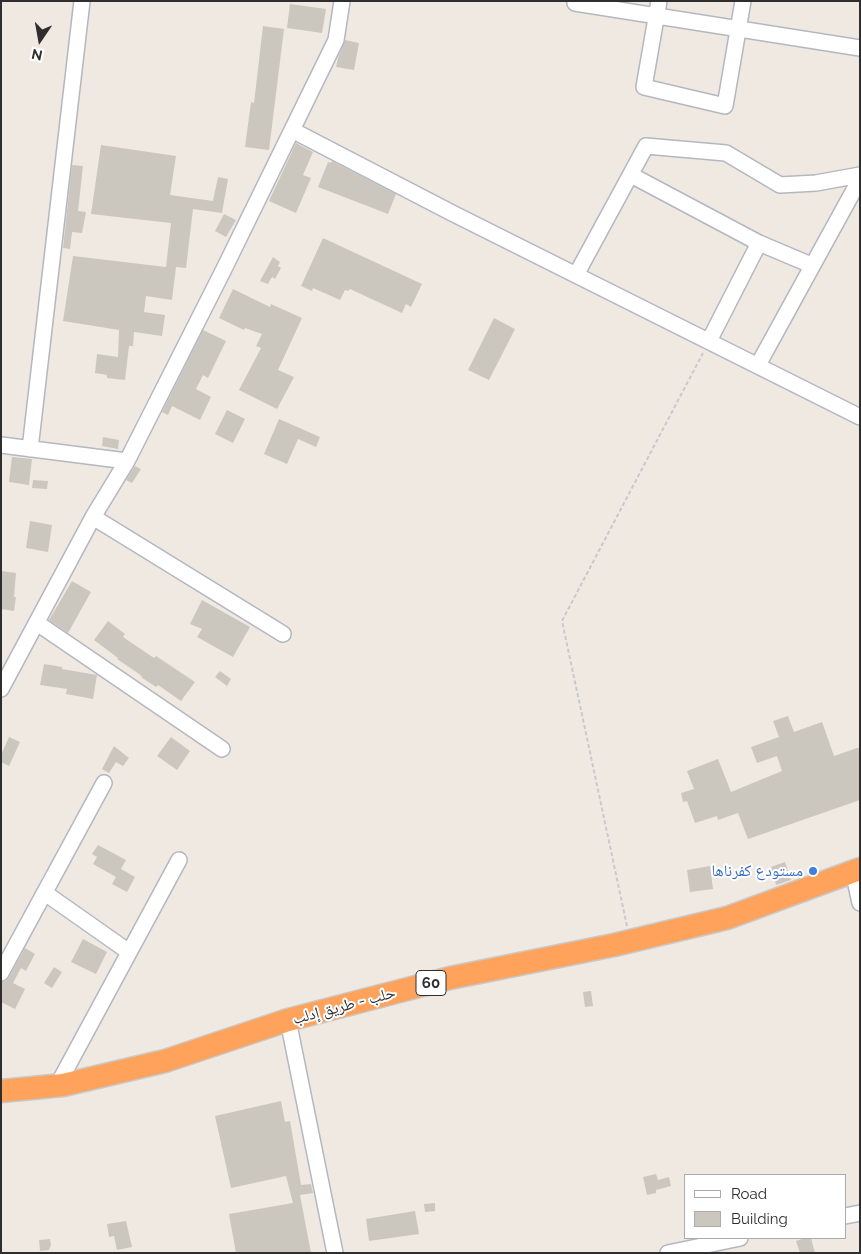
<!DOCTYPE html>
<html>
<head>
<meta charset="utf-8">
<style>
  body { margin:0 }
  #map { position:relative; width:861px; height:1254px; overflow:hidden; background:#efe9e1; font-family:Raleway,sans-serif }
  canvas { display:block }
  .frame { position:absolute; inset:0; border:2px solid #2e2e2e; pointer-events:none }
  .legend { position:absolute; left:684px; top:1174px; width:162px; height:65px; box-sizing:border-box; background:#fff; border:1px solid #ababab; margin:0; padding:6px 9px; list-style:none; font-size:15px; color:#2e2e2e }
  .legend li { display:flex; align-items:center; gap:10px; height:25px }
  .legend b { width:25px; border:1px solid #ababab }
  .north { position:absolute; left:15px; top:15px; width:50px; height:50px; -webkit-text-stroke:4px #fff; paint-order:stroke; rotate:192deg; font-size:14px; font-weight:700; line-height:20px; text-align:center; color:#2e2e2e }
  .north::after { content:''; display:block; margin:auto; width:18px; height:22px; background:#2e2e2e; clip-path:polygon(50% 0,100% 100%,50% 72%,0 100%) }
</style>
</head>
<body>
<div id="map">
<canvas width="861" height="1254"></canvas>
<div class="frame"></div>
<ul class="legend">
<li><b style="height:6px;background:#fff"></b>Road</li>
<li><b style="height:14px;background:#cbc7bf"></b>Building</li>
</ul>
<div class="north">N</div>
</div>
<script>
const c = document.querySelector('canvas').getContext('2d');
c.lineJoin = 'round';
function fill(path, color) { c.fillStyle = color; c.fill(path, 'evenodd'); }
const toPath = rows => new Path2D(rows.map(r => 'M' + r).join(''));
function trace(path, color, width, dash) { c.strokeStyle = color; c.lineWidth = width; c.lineCap = dash ? 'butt' : 'round'; c.setLineDash(dash || []); c.stroke(path); }
function drawText(font, color, halo, rows, align = 'center') {
  c.font = font + ' Raleway,"Noto Naskh Arabic",sans-serif'; c.lineWidth = 4; c.setLineDash([]); c.textBaseline = 'middle'; c.strokeStyle = halo; c.fillStyle = color; for (const [text, x, y, turn = 0] of rows) {
    c.save(); c.translate(x, y); c.rotate((+turn || 0) * Math.PI / 180); c.textAlign = isNaN(turn) ? turn : align; if (halo) c.strokeText(text, 0, 0); c.fillText(text, 0, 0); c.restore();
  }
}
fill(toPath([
  [290,4,326,9,322,33,287,28],
  [263,26,284,29,269,150,245,147,251,102,254,103],
  [345,40,359,43,354,70,336,67,338,58],
  [296,143,313,152,303,175,311,178,296,213,269,201],
  [101,145,176,156,170,195,213,201,218,177,228,179,222,213,193,209,186,268,176,267,172,300,146,296,144,312,165,315,162,336,134,332,133,346,129,346,125,380,107,378,107,375,95,373,97,354,118,357,119,330,63,321,73,256,166,267,171,223,91,214],
  [332,161,396,194,388,214,318,187,328,162,331,163],
  [72,165,83,166,78,211,86,212,82,233,72,232,70,249,63,248],
  [224,214,236,220,226,237,215,231],
  [323,238,422,284,411,307,406,304,402,313,350,289,348,291,345,290,340,300,313,288,312,291,301,286],
  [273,257,280,262,278,266,281,268,275,279,272,277,268,284,260,281],
  [233,289,270,307,271,304,302,318,278,370,294,377,277,409,239,390,261,348,256,346,262,334,245,328,244,330,219,318],
  [494,318,515,329,489,380,468,370],
  [203,330,226,341,208,378,203,375,196,389,211,397,200,420,172,406,168,415,162,412],
  [227,410,245,419,233,443,215,434],
  [279,419,320,437,316,447,298,439,287,464,264,454],
  [103,437,119,440,118,449,102,446],
  [12,457,32,459,29,485,9,482],
  [135,466,141,469,132,483,126,480],
  [33,480,48,481,47,489,32,488],
  [30,521,52,525,48,552,26,548],
  [1,571,16,573,14,597,16,597,14,611,1,609],
  [72,581,91,592,68,633,49,620],
  [202,600,250,627,233,657,197,637,202,629,190,624],
  [108,621,125,634,123,637,154,658,156,656,195,682,181,701,158,685,156,687,141,677,142,676,117,659,118,658,94,640],
  [44,664,62,667,62,669,97,675,93,699,66,694,67,689,40,685],
  [220,671,231,679,227,686,215,677],
  [788,716,794,732,822,722,834,756,860,747,860,800,748,839,738,813,718,820,717,816,695,823,687,801,683,802,681,793,694,789,687,771,718,759,731,792,782,771,777,756,757,763,751,747,779,737,773,721],
  [9,737,20,742,9,766,1,762,1,755],
  [171,737,190,751,177,770,157,756],
  [114,746,129,758,123,766,116,762,109,773,102,769],
  [98,845,126,860,121,869,135,877,127,892,112,884,116,877,93,864,97,857,92,854],
  [785,862,791,880,776,885,771,867],
  [710,866,713,889,690,892,687,870],
  [83,939,107,952,96,974,71,962],
  [25,948,35,954,26,971,21,968,13,983,25,989,15,1009,1,1002,1,982,6,981,9,977],
  [54,967,62,972,52,988,44,983],
  [591,991,593,1006,585,1007,583,992],
  [281,1101,285,1122,290,1121,301,1185,311,1184,313,1193,300,1195,311,1253,236,1253,229,1214,293,1203,286,1176,231,1188,215,1116],
  [656,1174,658,1180,669,1177,671,1186,656,1190,656,1193,647,1195,643,1177],
  [435,1203,435,1211,425,1212,424,1204],
  [415,1211,419,1234,369,1241,366,1219],
  [126,1221,132,1247,117,1250,114,1236,109,1237,107,1224],
  [805,1238,811,1238,815,1253,800,1253,796,1241],
  [50,1239,51,1245,49,1250,40,1251,39,1240]
]), '#cbc7bf');
const minor = toPath([
  [575,1,575,3,860,48],
  [659,1,644,87,725,106,743,1],
  [292,130,452,213,860,417],
  [631,175,759,243,811,265],
  [576,275,646,146,726,153,780,185,816,183,860,175],
  [709,341,759,243],
  [758,365,860,179],
  [1,445,127,461],
  [30,449,82,1],
  [93,517,283,634],
  [37,623,222,749],
  [1,689,93,517,127,461,224,269,336,40,342,1],
  [853,871,860,903],
  [45,893,129,952],
  [1,973,104,783],
  [288,1020,335,1253],
  [57,1086,179,860],
  [845,1216,860,1213],
  [668,1253,740,1238]
]);
const highway = toPath([
  [1,1091,63,1085,165,1061,288,1020,450,978,614,945,727,918,860,869]
]);
trace(minor, '#b4b7c1', 18);
trace(highway, '#c9c9c9', 25);
trace(toPath([
  [627,926,562,621,703,353]
]), '#c9c9c9', 2, [4, 2.5]);
trace(minor, '#fff', 15);
trace(highway, '#ffa35c', 22);
for (const [x, y, r, color] of [
  [813,871,5,"#3f7fe0"]
]) { const dot = new Path2D(); dot.arc(x, y, r, 0, 2 * Math.PI); c.fillStyle = color; c.fill(dot); trace(dot, '#fff', 2); }
for (const [x, y, w] of [
  [431,983,30]
]) { const box = new Path2D(); box.roundRect(x - w / 2, y - 12.5, w, 25, 4); c.fillStyle = '#fff'; c.fill(box); trace(box, '#2e2e2e', 1); }
drawText('bold 15px', '#2e2e2e', null, [
  ["60",431,983]
]);
drawText('16px', '#366cbe', '#fff', [
  ["مستودع كفرناها",803,871]
], 'right');
drawText('16px', '#2e2e2e', '#fff', [
  ["حلب - طريق إدلب",344,1006,-15]
]);
</script>
</body>
</html>
